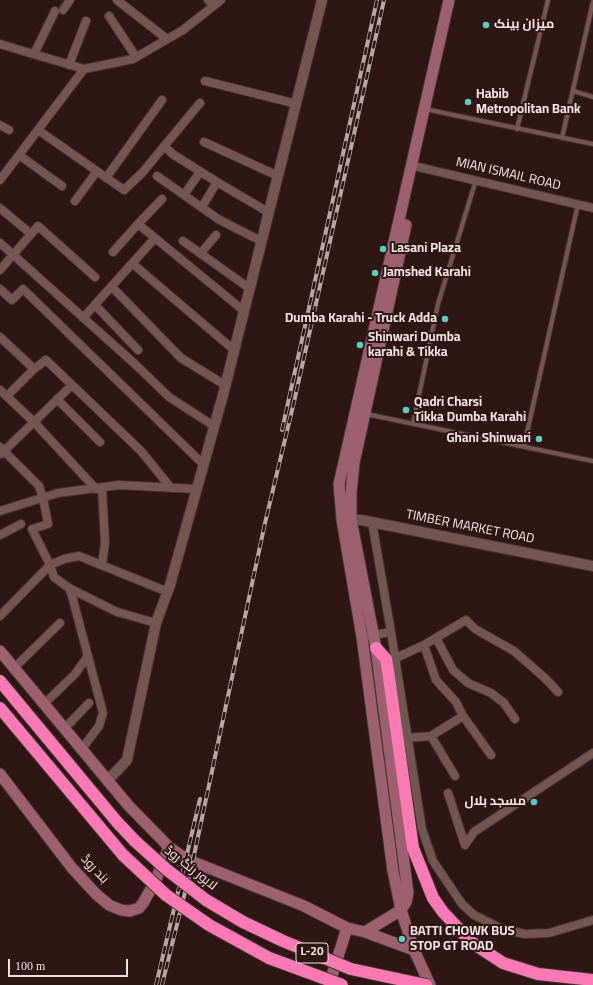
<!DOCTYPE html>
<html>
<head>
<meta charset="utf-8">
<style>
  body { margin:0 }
  #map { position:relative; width:593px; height:985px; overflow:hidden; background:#2e1614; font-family:Georgia,serif }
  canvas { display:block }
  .scale { position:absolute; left:8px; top:959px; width:120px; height:18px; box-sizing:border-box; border:2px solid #f4e2e0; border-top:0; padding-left:5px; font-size:12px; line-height:14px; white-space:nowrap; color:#f4e2e0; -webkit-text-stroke:3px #2e1614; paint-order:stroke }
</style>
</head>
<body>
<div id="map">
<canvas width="593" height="985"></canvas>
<div class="scale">100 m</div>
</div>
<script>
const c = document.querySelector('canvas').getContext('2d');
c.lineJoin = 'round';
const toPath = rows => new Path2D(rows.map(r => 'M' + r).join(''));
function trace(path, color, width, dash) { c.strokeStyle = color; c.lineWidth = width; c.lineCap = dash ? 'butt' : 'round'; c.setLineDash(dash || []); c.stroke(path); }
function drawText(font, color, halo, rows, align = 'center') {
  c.font = font + ' Georgia,Cairo,serif'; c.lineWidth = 4; c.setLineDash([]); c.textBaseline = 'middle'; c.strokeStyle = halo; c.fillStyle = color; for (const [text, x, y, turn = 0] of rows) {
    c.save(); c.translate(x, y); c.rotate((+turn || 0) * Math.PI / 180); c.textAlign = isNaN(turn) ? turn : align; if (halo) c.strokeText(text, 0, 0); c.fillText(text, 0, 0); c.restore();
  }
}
const service = toPath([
  [573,91,593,97],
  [425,109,593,144],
  [517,129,548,0],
  [562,138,593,2],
  [366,414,593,461],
  [413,424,438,304,476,180],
  [524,446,578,204]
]);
const minor = toPath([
  [117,0,167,39],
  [208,0,214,5],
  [63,10,70,0],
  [109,16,136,57],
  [0,44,84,69,133,59,183,30,221,0],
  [34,54,55,11],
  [69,65,86,21],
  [205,81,297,104],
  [0,125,9,130],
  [38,130,124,190,142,173,200,103],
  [204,142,278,176],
  [164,146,174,155,217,182],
  [19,155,62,186],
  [418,167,593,208],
  [157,176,218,219,261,241],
  [106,178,162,100],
  [0,180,84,69],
  [184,195,200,172],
  [75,201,97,171],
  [202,207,217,182,268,212],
  [0,208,31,234],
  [138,224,162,199],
  [183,241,249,288],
  [0,243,136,365,169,397,214,426],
  [113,252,138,224,244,311],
  [201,253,216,235],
  [133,264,234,350],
  [0,270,38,226,95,277],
  [112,287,181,358,225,385],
  [0,289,12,300,23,289,203,464],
  [95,305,138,350],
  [83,318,155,238],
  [0,337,34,369,46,360,141,451,171,488],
  [0,390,33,421,96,489],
  [7,396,34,369],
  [57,399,100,442],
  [0,447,39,486,43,498,48,524,32,529,50,565,54,577,69,588,72,596,103,713,99,726,81,750],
  [1,454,72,385],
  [102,488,105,543,102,565],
  [0,511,58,493,119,485,196,489],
  [372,522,391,632],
  [0,535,21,524],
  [69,588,117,612,156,623],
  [0,616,50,565,64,559,79,556,168,592],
  [362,637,391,632,422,829,433,861,462,904,474,915,502,929,525,934,549,933,593,920],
  [436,638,453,670,468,683,491,693,504,703,515,719],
  [424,645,436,680,456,702,463,716,491,755],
  [396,658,424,645,466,620,475,629,514,651,546,679,558,692],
  [14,668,60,623],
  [44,704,75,674,88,656],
  [64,729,89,703],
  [431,736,455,776],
  [407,738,431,736,463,716],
  [448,793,465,845,474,832,593,753]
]);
const tertiary = toPath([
  [344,519,361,520,593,566],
  [107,781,127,760,156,623,170,585,223,395,322,0]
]);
const secondary = toPath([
  [0,651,128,805,169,847,186,859,304,906,347,928,365,932,414,950],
  [0,774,72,868,97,895,109,905,121,910,130,911,139,908,143,903,155,882,169,847],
  [365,932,401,910,406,902,408,893,376,648,351,519,351,493,354,463,406,225],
  [329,985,347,928],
  [430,985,414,950,401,910,393,871,362,637,342,520,339,484,449,0]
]);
const motorway = toPath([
  [376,648,386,659,388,671,413,848,433,898,443,912,471,942,503,963,538,974,593,980],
  [0,681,117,822,135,841],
  [0,708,123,855]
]);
trace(service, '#463333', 6);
trace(minor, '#463333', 10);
trace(tertiary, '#463333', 12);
trace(secondary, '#463333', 13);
trace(motorway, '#463333', 14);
trace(service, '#735552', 4);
trace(minor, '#735552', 8);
trace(tertiary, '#735552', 10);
trace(secondary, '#9c606f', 11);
trace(motorway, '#fc7ab4', 12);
const rail = toPath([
  [282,430,377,0],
  [156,985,200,799],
  [162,985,193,860,265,523,294,402,384,0]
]);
trace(rail, '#b9a5a3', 4);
trace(rail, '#2e1614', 2.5, [8]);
const motorwayBridge = toPath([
  [135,841,166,869,206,900,243,922,283,941,351,969,426,985],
  [123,855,166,895,209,925,269,958,342,985]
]);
trace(motorwayBridge, '#463333', 14, []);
trace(motorwayBridge, '#fc7ab4', 12);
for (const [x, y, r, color] of [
  [486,25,4,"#58cec0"],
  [468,102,4,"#58cec0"],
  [383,249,4,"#58cec0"],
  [375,273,4,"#58cec0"],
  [445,319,4,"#58cec0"],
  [360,345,4,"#58cec0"],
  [406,410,4,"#58cec0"],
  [539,439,4,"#58cec0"],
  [534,802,4,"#58cec0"],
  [402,939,4,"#58cec0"]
]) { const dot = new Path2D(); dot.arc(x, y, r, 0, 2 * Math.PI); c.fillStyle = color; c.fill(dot); trace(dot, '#2e1614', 1.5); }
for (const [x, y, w] of [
  [312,953,32]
]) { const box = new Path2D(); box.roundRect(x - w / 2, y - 10, w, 20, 3); c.fillStyle = '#2e1614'; c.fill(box); trace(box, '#f4e2e0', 1); }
drawText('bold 12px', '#f4e2e0', null, [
  ["L-20",312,953]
]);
drawText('bold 13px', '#f4e2e0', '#2e1614', [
  ["میزان بینک",494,25],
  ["Habib",476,95],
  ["Metropolitan Bank",476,110],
  ["Lasani Plaza",391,249],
  ["Jamshed Karahi",383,273],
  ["Dumba Karahi - Truck Adda",437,319,"right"],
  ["Shinwari Dumba",368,338],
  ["karahi & Tikka",368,353],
  ["Qadri Charsi",414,403],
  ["Tikka Dumba Karahi",414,418],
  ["Ghani Shinwari",531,439,"right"],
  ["مسجد بلال",526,802,"right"],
  ["BATTI CHOWK BUS",410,932],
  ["STOP GT ROAD",410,947]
], 'left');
drawText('13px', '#f4e2e0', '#2e1614', [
  ["MIAN ISMAIL ROAD",508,175,13],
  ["TIMBER MARKET ROAD",470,528,11],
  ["لاہور رنگ روڈ",190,869,38],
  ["بند روڈ",94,870,47]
]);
</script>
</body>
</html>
